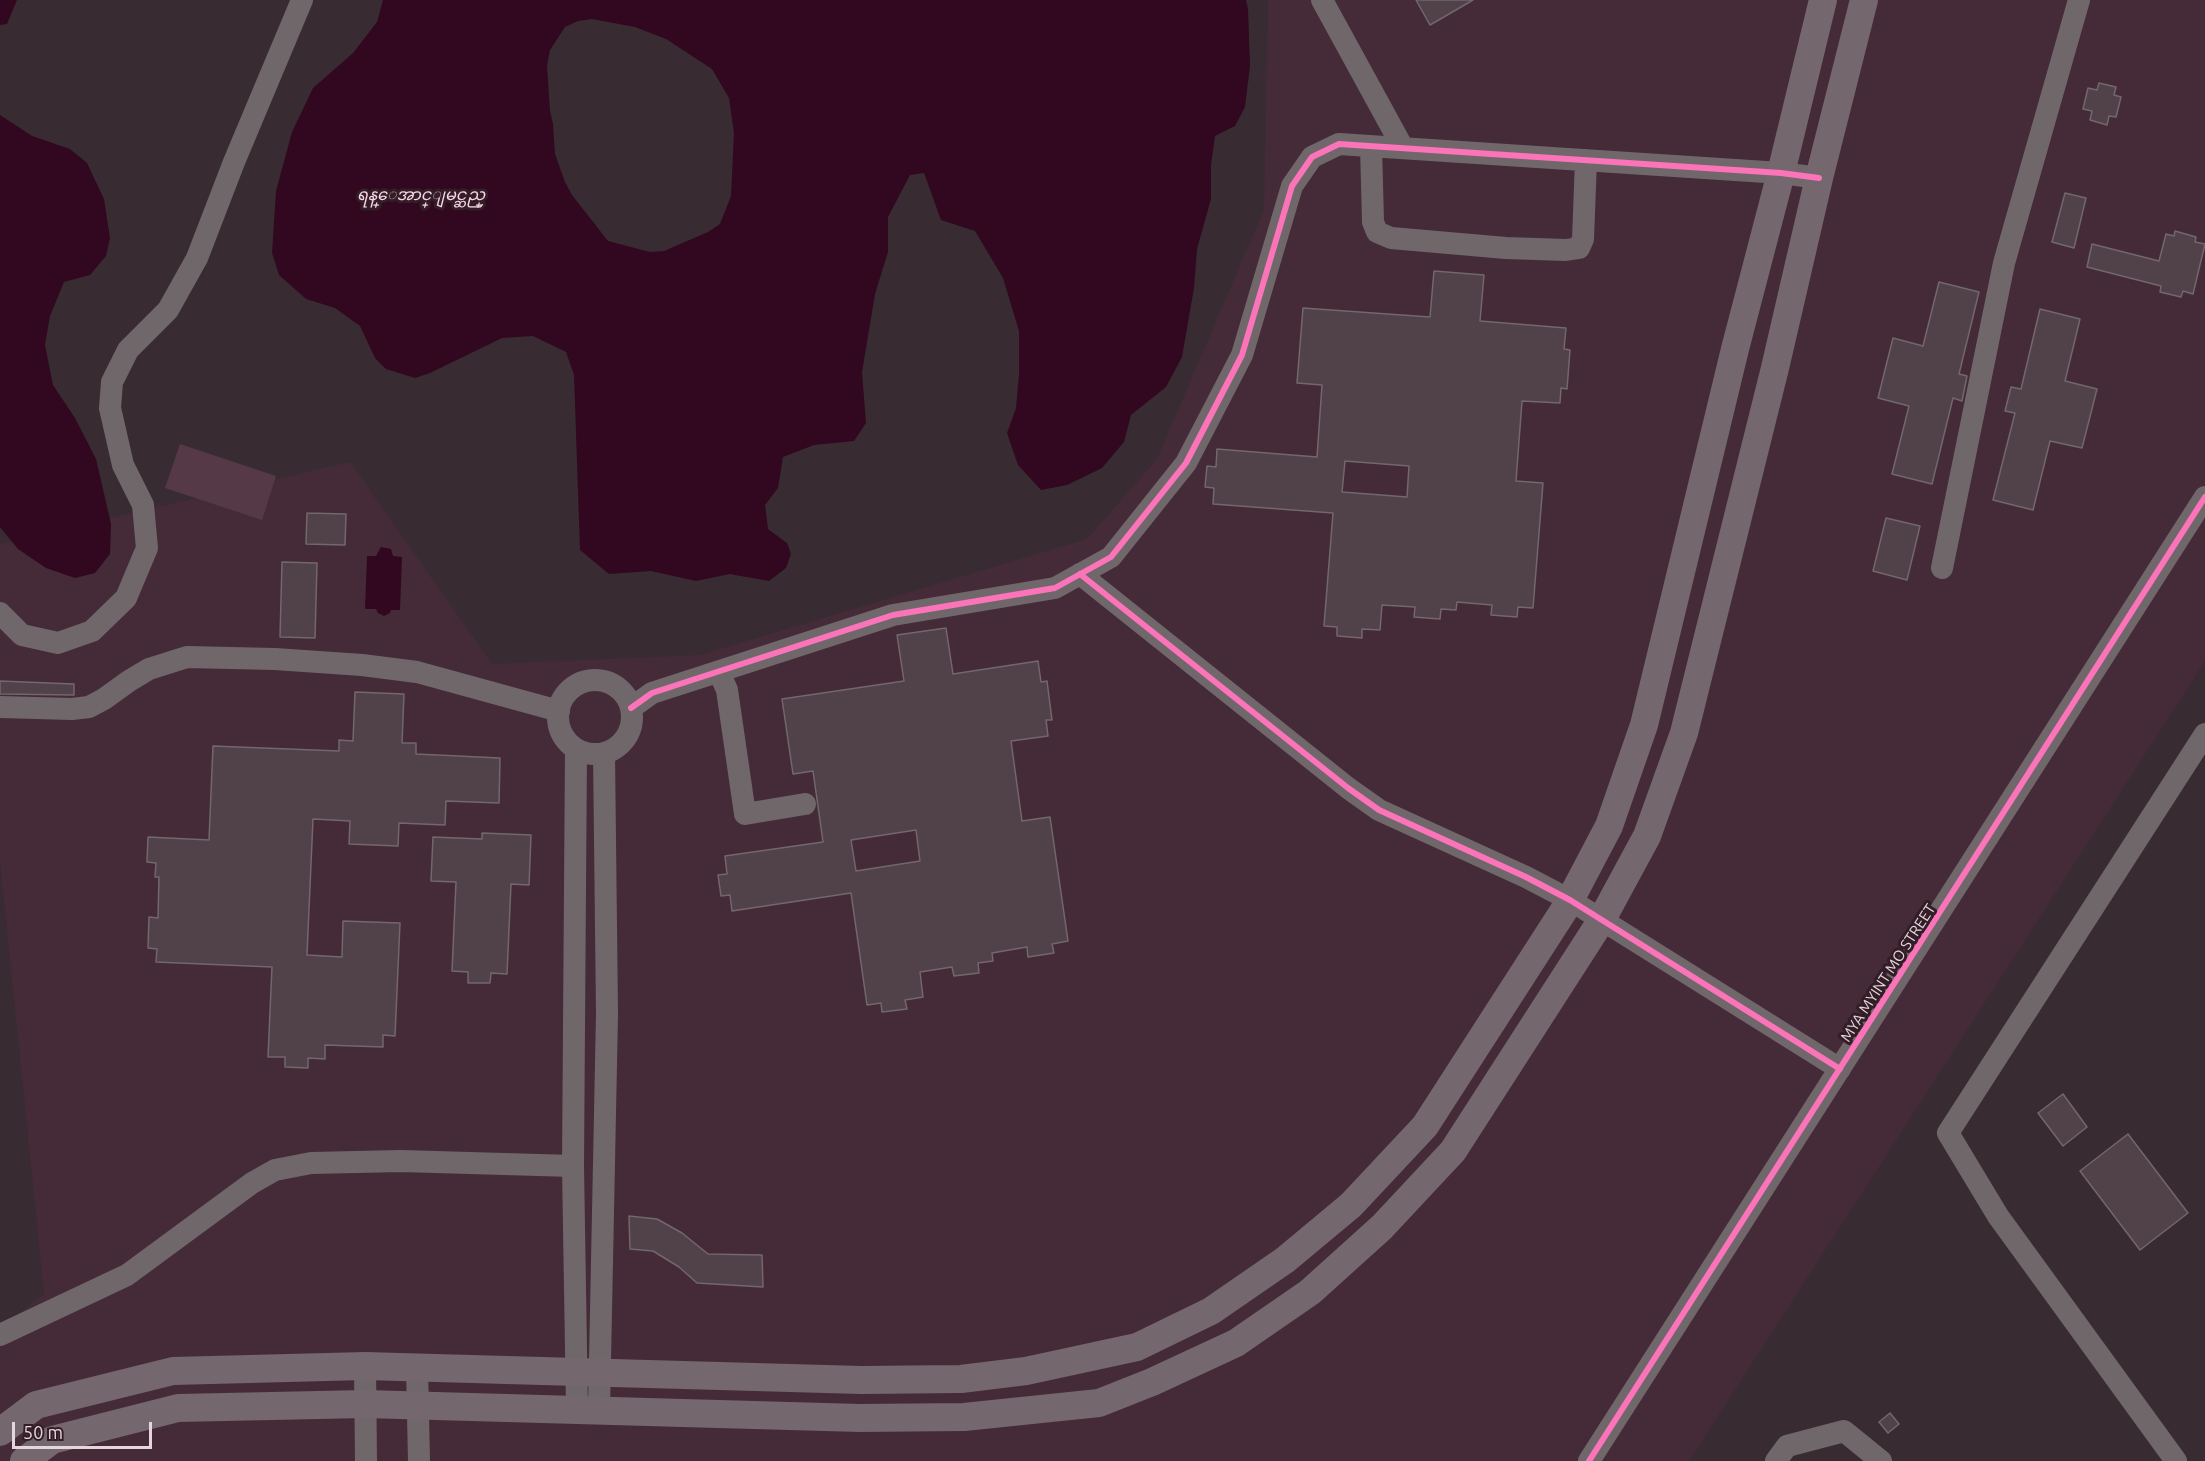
<!DOCTYPE html>
<html>
<head>
<meta charset="utf-8">
<style>
  body { margin:0 }
  #map { position:relative; width:2205px; height:1461px; overflow:hidden; background:#382c32; font-family:Ubuntu,sans-serif }
  canvas { display:block }
  .scale { position:absolute; left:12px; top:1422px; width:140px; height:27px; box-sizing:border-box; border:3px solid #e5d6dc; border-top:0; padding-left:8px; font-size:18px; line-height:21px; white-space:nowrap; color:#e5d6dc; -webkit-text-stroke:4px #331e27; paint-order:stroke }
</style>
</head>
<body>
<div id="map">
<canvas width="2205" height="1461"></canvas>
<div class="scale">50 m</div>
</div>
<script>
const c = document.querySelector('canvas').getContext('2d');
c.lineJoin = 'round';
function fill(path, color) { c.fillStyle = color; c.fill(path, 'evenodd'); }
const toPath = rows => new Path2D(rows.map(r => 'M' + r).join(''));
function trace(path, color, width, dash) { c.strokeStyle = color; c.lineWidth = width; c.lineCap = dash ? 'butt' : 'round'; c.setLineDash(dash || []); c.stroke(path); }
function drawText(font, color, halo, rows, align = 'center') {
  c.font = font + ' Ubuntu,"Noto Sans Myanmar",sans-serif'; c.lineWidth = 6; c.setLineDash([]); c.textBaseline = 'middle'; c.strokeStyle = halo; c.fillStyle = color; for (const [text, x, y, turn = 0] of rows) {
    c.save(); c.translate(x, y); c.rotate((+turn || 0) * Math.PI / 180); c.textAlign = isNaN(turn) ? turn : align; if (halo) c.strokeText(text, 0, 0); c.fillText(text, 0, 0); c.restore();
  }
}
fill(toPath([
  [1268,0,2205,0,2205,661,1689,1461,0,1461,0,1328,44,1294,0,860,0,544,350,462,492,664,700,655,1087,539,1157,459,1264,210]
]), '#452b37');
fill(toPath([
  [180,444,276,476,262,520,165,488]
]), '#563947');
fill(toPath([
  [0,0,17,0,7,24,0,25],
  [383,0,1246,0,1248,9,1250,66,1245,107,1235,126,1215,136,1211,165,1211,199,1197,249,1194,288,1182,357,1166,387,1131,415,1124,442,1102,468,1067,485,1041,490,1018,465,1007,433,1016,408,1019,374,1019,331,1003,278,975,231,941,220,924,173,910,175,888,217,888,252,875,294,862,372,866,423,854,441,814,445,783,457,778,488,765,505,768,529,787,543,791,554,786,568,769,581,730,574,696,581,651,571,609,574,580,550,574,375,566,352,533,336,502,338,430,373,415,378,386,369,375,358,360,326,335,308,306,299,279,275,272,253,276,191,292,132,313,88,353,53,377,22],
  [592,19,635,27,666,39,712,69,729,98,734,133,731,196,720,224,708,232,664,251,650,252,608,241,572,195,565,182,555,154,553,124,550,111,547,66,550,50,565,27,578,21],
  [0,115,32,136,70,149,87,163,104,199,110,238,106,256,90,275,64,282,50,316,45,345,53,385,75,418,96,459,111,524,110,554,95,573,75,578,46,568,18,549,0,527],
  [381,547,391,549,393,556,402,557,400,610,391,610,390,613,384,616,378,613,376,609,365,609,367,556,376,556]
]), '#320720');
const building = toPath([
  [1416,0,1473,0,1430,25,1416,0],
  [2099,83,2116,87,2114,95,2121,97,2116,117,2109,116,2107,125,2090,120,2092,111,2083,109,2088,88,2097,90,2099,83],
  [2065,193,2086,198,2074,248,2052,242,2065,193],
  [2175,231,2196,237,2195,242,2205,244,2193,294,2183,291,2181,297,2160,292,2161,286,2087,267,2092,244,2159,261,2166,234,2174,236,2175,231],
  [1434,271,1484,275,1480,321,1566,328,1564,349,1570,350,1567,389,1561,388,1560,403,1522,401,1516,481,1543,483,1533,608,1518,607,1517,617,1491,615,1492,605,1457,602,1456,610,1441,609,1440,619,1414,617,1415,607,1382,605,1380,630,1362,629,1362,638,1337,636,1337,627,1324,626,1333,513,1213,504,1214,488,1205,487,1207,466,1216,467,1217,449,1317,457,1322,385,1297,383,1303,308,1430,317,1434,271],
  [1345,461,1409,466,1407,497,1342,492,1345,461],
  [1939,282,1979,292,1959,374,1967,376,1962,401,1953,398,1932,484,1892,474,1909,406,1878,398,1893,338,1923,346,1939,282],
  [2040,309,2080,319,2065,381,2097,389,2082,448,2050,441,2033,510,1993,500,2015,413,2005,411,2011,387,2021,389,2040,309],
  [307,513,346,514,345,545,306,544,307,513],
  [1886,518,1920,526,1907,580,1873,571,1886,518],
  [282,562,317,563,315,638,280,637,282,562],
  [946,628,953,674,1038,661,1041,682,1047,681,1052,720,1046,720,1048,736,1011,741,1022,821,1050,817,1068,941,1052,944,1054,953,1028,957,1027,947,992,953,993,961,978,963,979,973,954,976,952,967,920,972,923,997,905,1000,907,1009,882,1012,881,1003,867,1005,851,893,732,911,730,895,721,896,718,875,727,874,725,856,823,842,813,771,793,774,782,699,904,681,897,635,946,628],
  [916,830,920,861,856,871,851,840,916,830],
  [0,681,74,684,74,695,0,694,0,681],
  [355,692,404,694,402,743,416,743,416,754,500,758,499,803,446,801,445,825,399,823,398,846,349,844,350,821,313,819,307,955,342,957,343,921,400,923,395,1036,383,1035,383,1047,325,1045,325,1059,308,1058,308,1068,285,1067,285,1057,268,1057,272,967,156,962,157,949,148,948,149,917,158,918,159,877,155,877,156,863,147,862,148,837,209,840,213,746,339,751,339,740,353,741,355,692],
  [482,833,531,835,529,885,511,884,507,974,491,973,490,983,468,983,468,972,452,971,456,882,431,881,433,837,482,839,482,833],
  [2063,1094,2087,1127,2063,1146,2038,1113,2063,1094],
  [2128,1134,2188,1213,2140,1250,2080,1171,2128,1134],
  [629,1216,657,1219,682,1233,708,1254,762,1255,763,1287,697,1283,679,1267,653,1251,630,1249,629,1216],
  [1890,1413,1899,1424,1888,1433,1879,1422,1890,1413]
]);
fill(building, '#514149');
trace(building, '#72676c', 1.5);
trace(toPath([
  [1322,0,1403,148],
  [1371,146,1373,222,1377,232,1391,238,1506,248,1566,250,1579,248,1583,239,1586,160],
  [1942,568,2004,263,2079,0],
  [1080,574,1348,788,1379,810,1526,877,1570,900,1840,1069],
  [0,613,22,635,58,643,92,631,126,598,147,548,143,505,123,465,110,408,112,382,128,350,168,310,197,258,234,162,302,0],
  [719,672,727,690,745,814,805,804],
  '558 717a37 37 0 1 1 74 0a37 37 0 1 1-74 0Z',
  [0,707,72,709,89,707,104,699,129,681,149,669,187,657,275,659,362,665,417,672,559,711],
  [631,708,652,693,893,615,1055,588,1111,557,1186,463,1242,355,1292,186,1312,157,1339,144,1781,173,1819,178],
  [576,749,573,1166,577,1410],
  [0,1335,127,1275,252,1183,275,1170,311,1163,401,1161,573,1166],
  [365,1366,366,1461],
  [417,1368,419,1461],
  [599,1410,607,1014,604,753],
  [1589,1461,2205,497],
  [1776,1461,1787,1446,1844,1431,1881,1461],
  [2176,1461,1998,1216,1948,1133,2205,734]
]), '#70676b', 22);
trace(toPath([
  [0,1432,36,1405,173,1371,365,1366,861,1380,961,1379,1026,1371,1137,1347,1211,1311,1285,1260,1351,1205,1425,1126,1568,904,1609,826,1644,725,1735,349,1781,173,1823,0],
  [24,1461,52,1440,178,1408,365,1404,860,1418,964,1417,1099,1403,1152,1382,1236,1343,1310,1292,1382,1227,1453,1151,1601,921,1647,836,1684,733,1775,368,1819,178,1864,0]
]), '#74676d', 28);
trace(toPath([
  [1080,574,1348,788,1379,810,1526,877,1570,900,1840,1069],
  [631,708,652,693,893,615,1055,588,1111,557,1186,463,1242,355,1292,186,1312,157,1339,144,1781,173,1819,178],
  [1589,1461,2205,497]
]), '#fb73b8', 6);
drawText('15px', '#e5d6dc', '#331e27', [
  ["MYA MYINT MO STREET",1888,973,-57]
]);
drawText('italic 16px', '#f9d5e5', '#331e27', [
  ["ရန္ေအာင္ျမင္ဆည္",421,195]
]);
</script>
</body>
</html>
